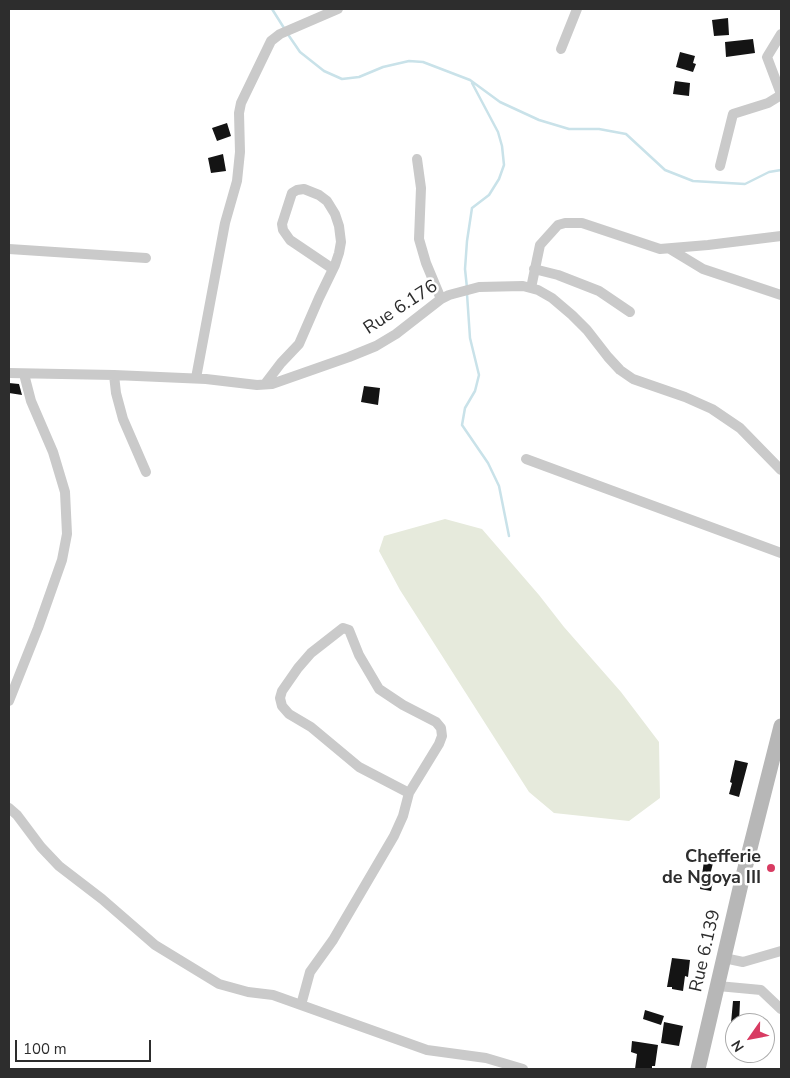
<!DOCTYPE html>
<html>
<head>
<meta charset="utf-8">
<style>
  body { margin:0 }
  #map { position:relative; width:790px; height:1078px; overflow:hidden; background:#fff; font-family:"Nunito Sans",sans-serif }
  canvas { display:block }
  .frame { position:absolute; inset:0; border:10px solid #2d2d2d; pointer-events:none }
  .north { position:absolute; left:725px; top:1013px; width:50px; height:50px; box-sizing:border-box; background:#fff; border:1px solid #ababab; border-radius:50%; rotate:237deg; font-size:14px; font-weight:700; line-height:20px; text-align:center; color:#2d2d2d }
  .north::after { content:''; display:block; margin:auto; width:18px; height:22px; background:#d83b62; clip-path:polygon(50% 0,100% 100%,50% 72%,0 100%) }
  .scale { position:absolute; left:15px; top:1040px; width:136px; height:22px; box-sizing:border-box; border:2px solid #2d2d2d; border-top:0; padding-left:6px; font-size:15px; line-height:18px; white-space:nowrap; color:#2d2d2d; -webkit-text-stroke:4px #fff; paint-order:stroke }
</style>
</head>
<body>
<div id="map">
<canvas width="790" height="1078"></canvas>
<div class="frame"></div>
<div class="north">N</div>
<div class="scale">100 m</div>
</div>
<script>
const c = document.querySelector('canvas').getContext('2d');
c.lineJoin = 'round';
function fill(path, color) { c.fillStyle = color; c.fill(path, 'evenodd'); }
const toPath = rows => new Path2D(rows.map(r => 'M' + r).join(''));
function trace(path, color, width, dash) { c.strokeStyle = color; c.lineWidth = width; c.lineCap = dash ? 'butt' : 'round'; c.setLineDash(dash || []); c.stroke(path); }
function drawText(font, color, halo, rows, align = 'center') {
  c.font = font + ' "Nunito Sans",sans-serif'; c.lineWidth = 5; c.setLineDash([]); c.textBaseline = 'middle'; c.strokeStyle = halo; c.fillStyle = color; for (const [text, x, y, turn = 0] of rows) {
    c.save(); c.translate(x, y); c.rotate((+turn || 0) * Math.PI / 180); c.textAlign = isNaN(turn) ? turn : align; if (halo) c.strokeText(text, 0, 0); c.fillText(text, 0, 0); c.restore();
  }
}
fill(toPath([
  [445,519,482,529,539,595,564,627,621,692,659,742,660,798,629,821,554,813,529,792,400,590,379,551,384,536]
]), '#e6eadc');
trace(toPath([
  [272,9,284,28],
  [287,33,300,52,324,71,342,79,359,77,383,67,409,61,423,62,470,80,500,102,539,120,569,129,599,129,626,134,665,170,693,181,745,184,769,172,781,170],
  [467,288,465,269,467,241,472,208,489,195,499,179,504,165,502,146,498,132,472,83],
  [467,294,470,338,479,375,475,391,465,408,462,425,488,463,499,486,509,536]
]), '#c9e2e9', 2.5);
fill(toPath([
  [728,18,729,35,714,36,712,20],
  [753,39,755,53,726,57,725,42],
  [680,52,695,56,693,63,696,64,693,72,676,67],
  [675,81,690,83,689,96,673,94],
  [227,123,231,136,217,141,212,128],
  [223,154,226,171,211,173,208,158],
  [9,383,19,384,22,395,9,393],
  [364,386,380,388,378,405,361,402],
  [735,760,748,763,739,797,729,794,732,783,730,782],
  [704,861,713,863,710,875,714,876,711,891,700,889],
  [672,958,690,960,688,977,685,976,683,991,672,989,672,987,667,987],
  [733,1001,740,1001,739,1023,731,1023],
  [645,1010,664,1016,661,1025,643,1019],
  [664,1022,683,1026,679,1046,661,1043],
  [632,1041,658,1045,655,1066,652,1066,652,1069,635,1069,637,1054,631,1052]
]), '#141414');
trace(toPath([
  [781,34,767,57,781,94],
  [561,49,577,9],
  [417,159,421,188,419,239,426,263,441,299],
  [720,166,733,114,768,103,781,95],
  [9,249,146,258],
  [670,249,703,269,781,295],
  [534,269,558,275,599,291,630,312],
  [531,288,540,245,558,225,565,223,582,223,660,249,708,245,781,236],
  [9,373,114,375,206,379,257,385,272,384,349,357,376,346,396,334,441,299,449,295,479,287,523,286,538,290,552,298,572,315,587,330,608,357,620,370,633,379,685,397,712,409,740,428,781,470],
  [114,375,116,393,123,419,146,472],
  [196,378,225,223,237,181,240,152,239,113,241,103,271,41,280,34,338,9],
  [265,384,281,363,299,344,319,298,335,265,339,253,341,242,339,226,335,214,327,201,319,195,304,189,297,190,292,193,282,224,283,230,290,240,333,269],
  [526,459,781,553],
  [9,701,38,628,62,560,67,534,65,492,53,452,31,401,24,374],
  [9,808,17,815,41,847,59,866,102,899,155,945,219,984,248,992,273,995,427,1050,486,1058,523,1069],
  [724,958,743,962,781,951],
  [718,986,761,990,781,1009],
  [301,1005,310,972,333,940,394,836,403,816,409,793,439,744,442,736,441,728,436,722,403,705,379,689,359,655,349,630,343,628,311,653,298,668,282,691,280,698,282,706,289,714,311,727,359,767,409,793]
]), '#cacaca', 10);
trace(toPath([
  [698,1069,741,884,781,726]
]), '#b7b7b7', 15);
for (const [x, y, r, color] of [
  [771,868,5,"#d83b62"]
]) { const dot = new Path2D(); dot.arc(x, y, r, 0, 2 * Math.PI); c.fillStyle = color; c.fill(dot); trace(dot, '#fff', 2); }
drawText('18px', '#2d2d2d', '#fff', [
  ["Rue 6.176",401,308,-33],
  ["Rue 6.139",706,951,-77]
]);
drawText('bold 18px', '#2d2d2d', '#fff', [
  ["Chefferie",761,858],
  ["de Ngoya III",761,879]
], 'right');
</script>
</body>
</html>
